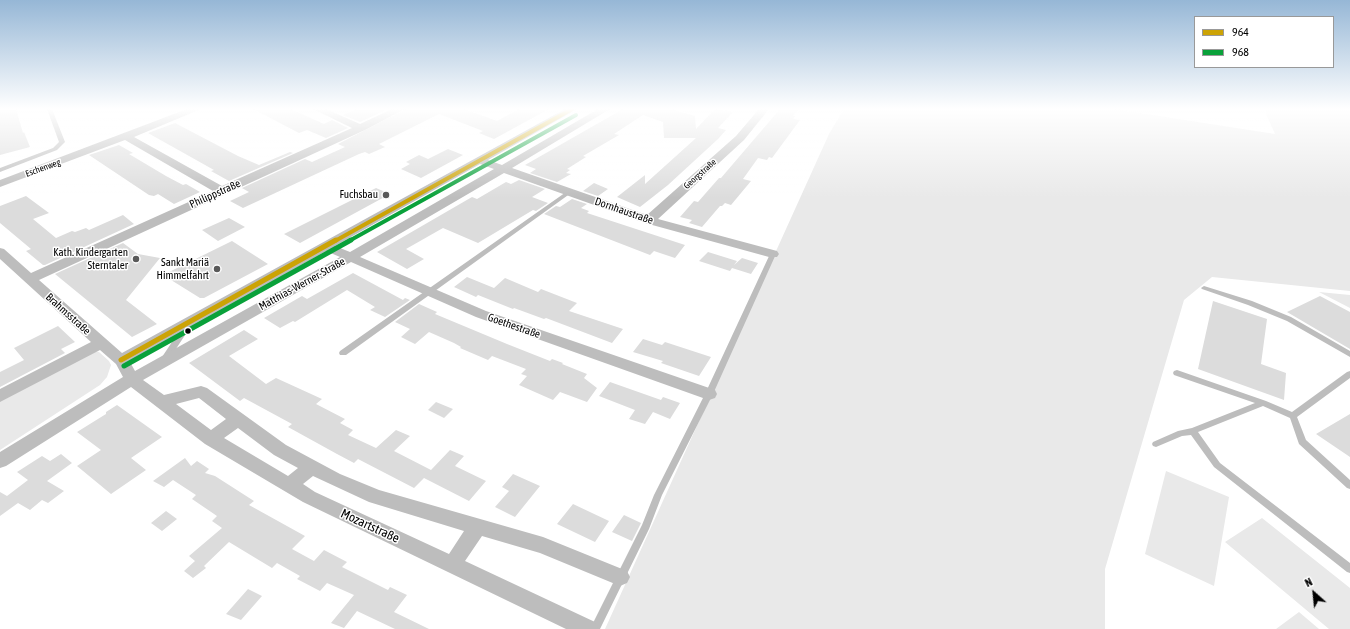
<!DOCTYPE html>
<html>
<head>
<meta charset="utf-8">
<style>
  body { margin:0 }
  #map { position:relative; width:1350px; height:629px; overflow:hidden; background:#fff; font-family:"Asap Condensed",sans-serif }
  canvas { display:block }
  .legend { position:absolute; left:1194px; top:16px; width:140px; height:52px; box-sizing:border-box; background:#fff; border:1px solid #999; margin:0; padding:5px 7px; list-style:none; font-size:12px; color:#000 }
  .legend li { display:flex; align-items:center; gap:8px; height:20px }
  .legend b { width:20px; border:1px solid #999 }
  .north { position:absolute; left:1294px; top:573px; width:40px; height:40px; -webkit-text-stroke:3px #fff; paint-order:stroke; rotate:333deg; font-size:11px; font-weight:700; line-height:16px; text-align:center; color:#000 }
  .north::after { content:''; display:block; margin:auto; width:14px; height:18px; background:#000; clip-path:polygon(50% 0,100% 100%,50% 72%,0 100%) }
</style>
</head>
<body>
<div id="map">
<canvas width="1350" height="629"></canvas>
<ul class="legend">
<li><b style="height:5px;background:#cca305"></b>964</li>
<li><b style="height:5px;background:#09a13a"></b>968</li>
</ul>
<div class="north">N</div>
</div>
<script>
const c = document.querySelector('canvas').getContext('2d');
c.lineJoin = 'round';
function fill(path, color) { c.fillStyle = color; c.fill(path, 'evenodd'); }
const toPath = rows => new Path2D(rows.map(r => 'M' + r).join(''));
function trace(path, color, width, dash) { c.strokeStyle = color; c.lineWidth = width; c.lineCap = dash ? 'butt' : 'round'; c.setLineDash(dash || []); c.stroke(path); }
function drawText(font, color, halo, rows, align = 'center') {
  c.font = font + ' "Asap Condensed",sans-serif'; c.lineWidth = 3; c.setLineDash([]); c.textBaseline = 'middle'; c.strokeStyle = halo; c.fillStyle = color; for (const [text, x, y, turn = 0] of rows) {
    c.save(); c.translate(x, y); c.rotate((+turn || 0) * Math.PI / 180); c.textAlign = isNaN(turn) ? turn : align; if (halo) c.strokeText(text, 0, 0); c.fillText(text, 0, 0); c.restore();
  }
}
fill(toPath([
  [844,109,1114,109,1275,134,1264,109,1350,109,1350,291,1212,277,1184,300,1105,569,1105,629,605,629,829,134],
  [1319,292,1350,295,1350,308],
  [95,351,99,352,109,361,111,365,107,377,100,385,0,450,0,399],
  [1166,471,1229,497,1214,586,1145,554],
  [1262,518,1350,588,1350,629,1329,629,1225,542],
  [1299,612,1319,629,1276,629]
]), '#e9e9e9');
fill(toPath([
  [0,109,16,109,23,133,24,132,30,147,0,155],
  [253,109,291,109,324,124,332,120,348,128,326,138,307,130,299,133],
  [356,109,388,109,360,122,343,115],
  [406,109,464,109,497,121,519,109,549,109,494,139,479,133,483,131,439,114,379,144,385,147,369,154,365,152,359,154,243,208,230,201,249,192,242,188,305,159,312,162,345,147,338,144],
  [623,109,671,109,695,116,696,129,715,109,733,112,718,128,726,130,718,139,668,185,640,207,617,197,645,175,645,184,696,138,664,138,663,122,643,115,614,134,619,135,583,156,586,157,567,169,570,170,566,173,571,174,557,182,530,173,536,169,525,165],
  [780,109,799,109,793,116,795,116,793,119,800,120,772,158,769,157,767,160,758,158,743,179,751,181,731,205,725,203,722,206,720,206,702,227,689,223,692,220,680,217,694,201,698,202,719,178,721,178],
  [175,123,238,156,259,165,290,152,293,153,229,181,211,171,214,170,148,133],
  [119,145,133,153,129,154,166,176,183,185,186,184,200,192,174,204,158,194,154,196,149,195,89,155],
  [448,149,463,155,421,178,401,169,410,164,406,162,419,155,428,159],
  [519,180,545,189,532,197,548,203,536,211,533,210,478,243,443,228,406,249,424,259,407,269,377,252,472,197,477,199,506,182,511,184],
  [594,183,608,189,598,196,583,191],
  [376,188,390,194,300,243,284,234],
  [26,196,49,213,33,219,56,238,72,231,75,232,86,228,89,230,123,215,134,224,45,265,43,265,26,251,31,249,0,223,0,206],
  [572,199,587,204,581,208,589,211,587,213,685,245,675,258,654,251,650,255,544,214,556,206,560,207],
  [229,218,245,227,218,241,202,230],
  [232,241,268,264,204,298,200,298,163,275],
  [123,243,138,254,160,258,126,300,157,324,132,337,55,274],
  [708,252,737,261,734,265,742,258,758,263,751,274,732,268,730,271,699,261],
  [353,273,403,300,405,298,410,300,385,317,370,310,375,307,347,290,295,322,293,321,280,328,264,318,302,296,307,299],
  [467,277,494,288,505,278,538,292,541,289,577,303,569,311,623,329,612,343,546,318,544,319,514,308,513,309,478,295,476,297,454,287],
  [1320,296,1350,312,1350,349,1287,312],
  [1213,301,1267,319,1261,364,1286,373,1284,400,1198,369],
  [419,304,437,312,435,314,507,344,550,361,552,359,563,363,562,364,587,374,584,378,597,388,587,402,560,392,553,400,519,385,527,376,521,374,526,369,492,356,488,360,460,348,461,347,454,343,429,332,415,344,401,337,410,329,395,322],
  [58,326,75,342,61,349,65,353,0,387,0,372,24,360,14,348],
  [244,330,258,339,229,356,266,384,276,378,322,399,316,404,345,419,340,423,353,430,348,435,376,448,396,430,410,436,394,451,431,470,450,450,464,456,455,466,486,481,469,501,424,478,414,488,358,459,354,463,337,454,288,427,292,424,244,398,240,401,189,363],
  [643,339,662,345,665,342,711,357,699,376,661,363,663,361,633,352],
  [610,382,661,400,663,397,680,403,670,419,653,412,645,424,629,419,635,410,599,396],
  [436,402,453,409,444,418,428,410],
  [117,405,162,437,131,458,146,470,111,494,77,466,101,450,77,432,106,414,106,412],
  [1350,414,1350,457,1316,434],
  [61,454,72,463,47,481,64,491,48,503,42,500,30,510,18,503,0,516,0,492,7,496,28,480,17,472,42,456,50,461],
  [185,458,191,466,197,461,209,469,205,473,215,476,254,501,249,505,305,536,292,549,314,561,324,550,347,562,342,567,388,590,390,587,407,595,394,612,429,629,395,629,357,611,344,628,331,623,354,595,327,583,320,591,297,579,300,576,277,563,272,568,229,542,204,566,206,568,193,578,184,571,195,561,189,556,222,528,212,521,217,516,192,499,196,495,173,480,164,487,153,481],
  [513,474,540,486,515,517,495,507,509,491,502,487],
  [573,504,609,521,595,542,557,524],
  [166,511,177,519,162,531,151,523],
  [624,515,641,523,632,541,612,532],
  [248,589,262,596,241,620,226,614]
]), '#dcdcdc');
fill(toPath([
  [47,109,52,109,65,142,57,150,0,172,0,168,53,148,59,142,47,109],
  [569,190,572,192,571,193,346,355,340,355,339,353,340,351,569,190],
  [773,252,776,254,713,394,662,495,649,529,600,629,590,629,642,525,654,495,705,394,770,254,773,252],
  [1204,286,1252,301,1291,317,1350,351,1350,357,1287,321,1248,305,1202,289,1201,288,1204,286],
  [184,324,187,324,191,326,168,361,162,361,161,359,162,357,184,324],
  [1177,370,1266,401,1292,412,1347,372,1350,371,1350,378,1297,417,1306,440,1350,480,1350,489,1347,488,1299,444,1290,418,1263,406,1198,432,1220,463,1350,563,1350,573,1347,572,1214,467,1191,435,1182,436,1156,447,1153,446,1152,444,1153,442,1178,431,1192,428,1255,403,1174,375,1173,373,1174,371,1177,370]
]), '#bdbdbd');
fill(toPath([
  [187,109,201,109,134,137,222,186,352,128,313,109,326,109,360,124,392,109,405,109,365,130,39,280,122,353,565,109,577,109,488,160,502,165,598,109,610,109,512,168,647,215,736,136,759,109,769,109,744,140,658,219,777,251,779,254,777,257,769,257,645,223,504,173,360,257,486,311,715,390,717,394,715,398,709,400,703,398,476,317,351,262,143,380,164,395,201,386,207,388,286,445,340,474,379,490,543,537,627,571,630,577,627,583,620,586,540,553,482,536,465,561,595,622,598,629,566,629,303,502,205,444,131,387,6,466,0,468,0,452,123,377,116,364,100,350,0,402,0,389,91,342,0,259,0,248,4,249,31,273,213,191,125,140,0,187,0,180,187,109],
  [480,164,494,169,350,252,335,246,480,164],
  [326,251,340,257,135,371,130,362,326,251],
  [199,398,226,419,211,430,176,404,199,398],
  [238,428,274,455,298,468,288,476,224,438,238,428],
  [313,476,369,502,464,531,449,554,315,492,303,484,313,476]
]), '#bdbdbd');
trace(toPath([
  [335,241,572,109]
]), '#cca305', 4);
trace(toPath([
  [121,360,336,240]
]), '#cca305', 5);
trace(toPath([
  [349,241,576,115]
]), '#09a13a', 4);
trace(toPath([
  [124,366,351,240]
]), '#09a13a', 5);
const sky = c.createLinearGradient(0, 0, 0, 198);
sky.addColorStop(0, '#96b7d6');
sky.addColorStop(0.55, '#fff');
sky.addColorStop(1, '#ffffff00');
c.fillStyle = sky;
c.fillRect(0, 0, 1350, 198);
for (const [x, y, r, color] of [
  [386,195,4,"#595959"],
  [136,259,4,"#595959"],
  [217,269,4,"#595959"],
  [188,331,3.5,"#000"]
]) { const dot = new Path2D(); dot.arc(x, y, r, 0, 2 * Math.PI); c.fillStyle = color; c.fill(dot); trace(dot, '#fff', 1.5); }
drawText('9px', '#000', '#fff', [
  ["Eschenweg",43,168,-20],
  ["Georgstraße",700,174,-42]
]);
drawText('11px', '#000', '#fff', [
  ["Philippstraße",215,194,-24],
  ["Dornhaustraße",624,211,19],
  ["Matthias-Werner-Straße",302,284,-29],
  ["Brahmsstraße",68,314,42],
  ["Goethestraße",514,326,19]
]);
drawText('11px', '#000', '#fff', [
  ["Fuchsbau",378,195],
  ["Kath. Kindergarten",128,253],
  ["Sterntaler",128,266],
  ["Sankt Mariä",209,263],
  ["Himmelfahrt",209,276]
], 'right');
drawText('13px', '#000', '#fff', [
  ["Mozartstraße",370,526,25]
]);
</script>
</body>
</html>
